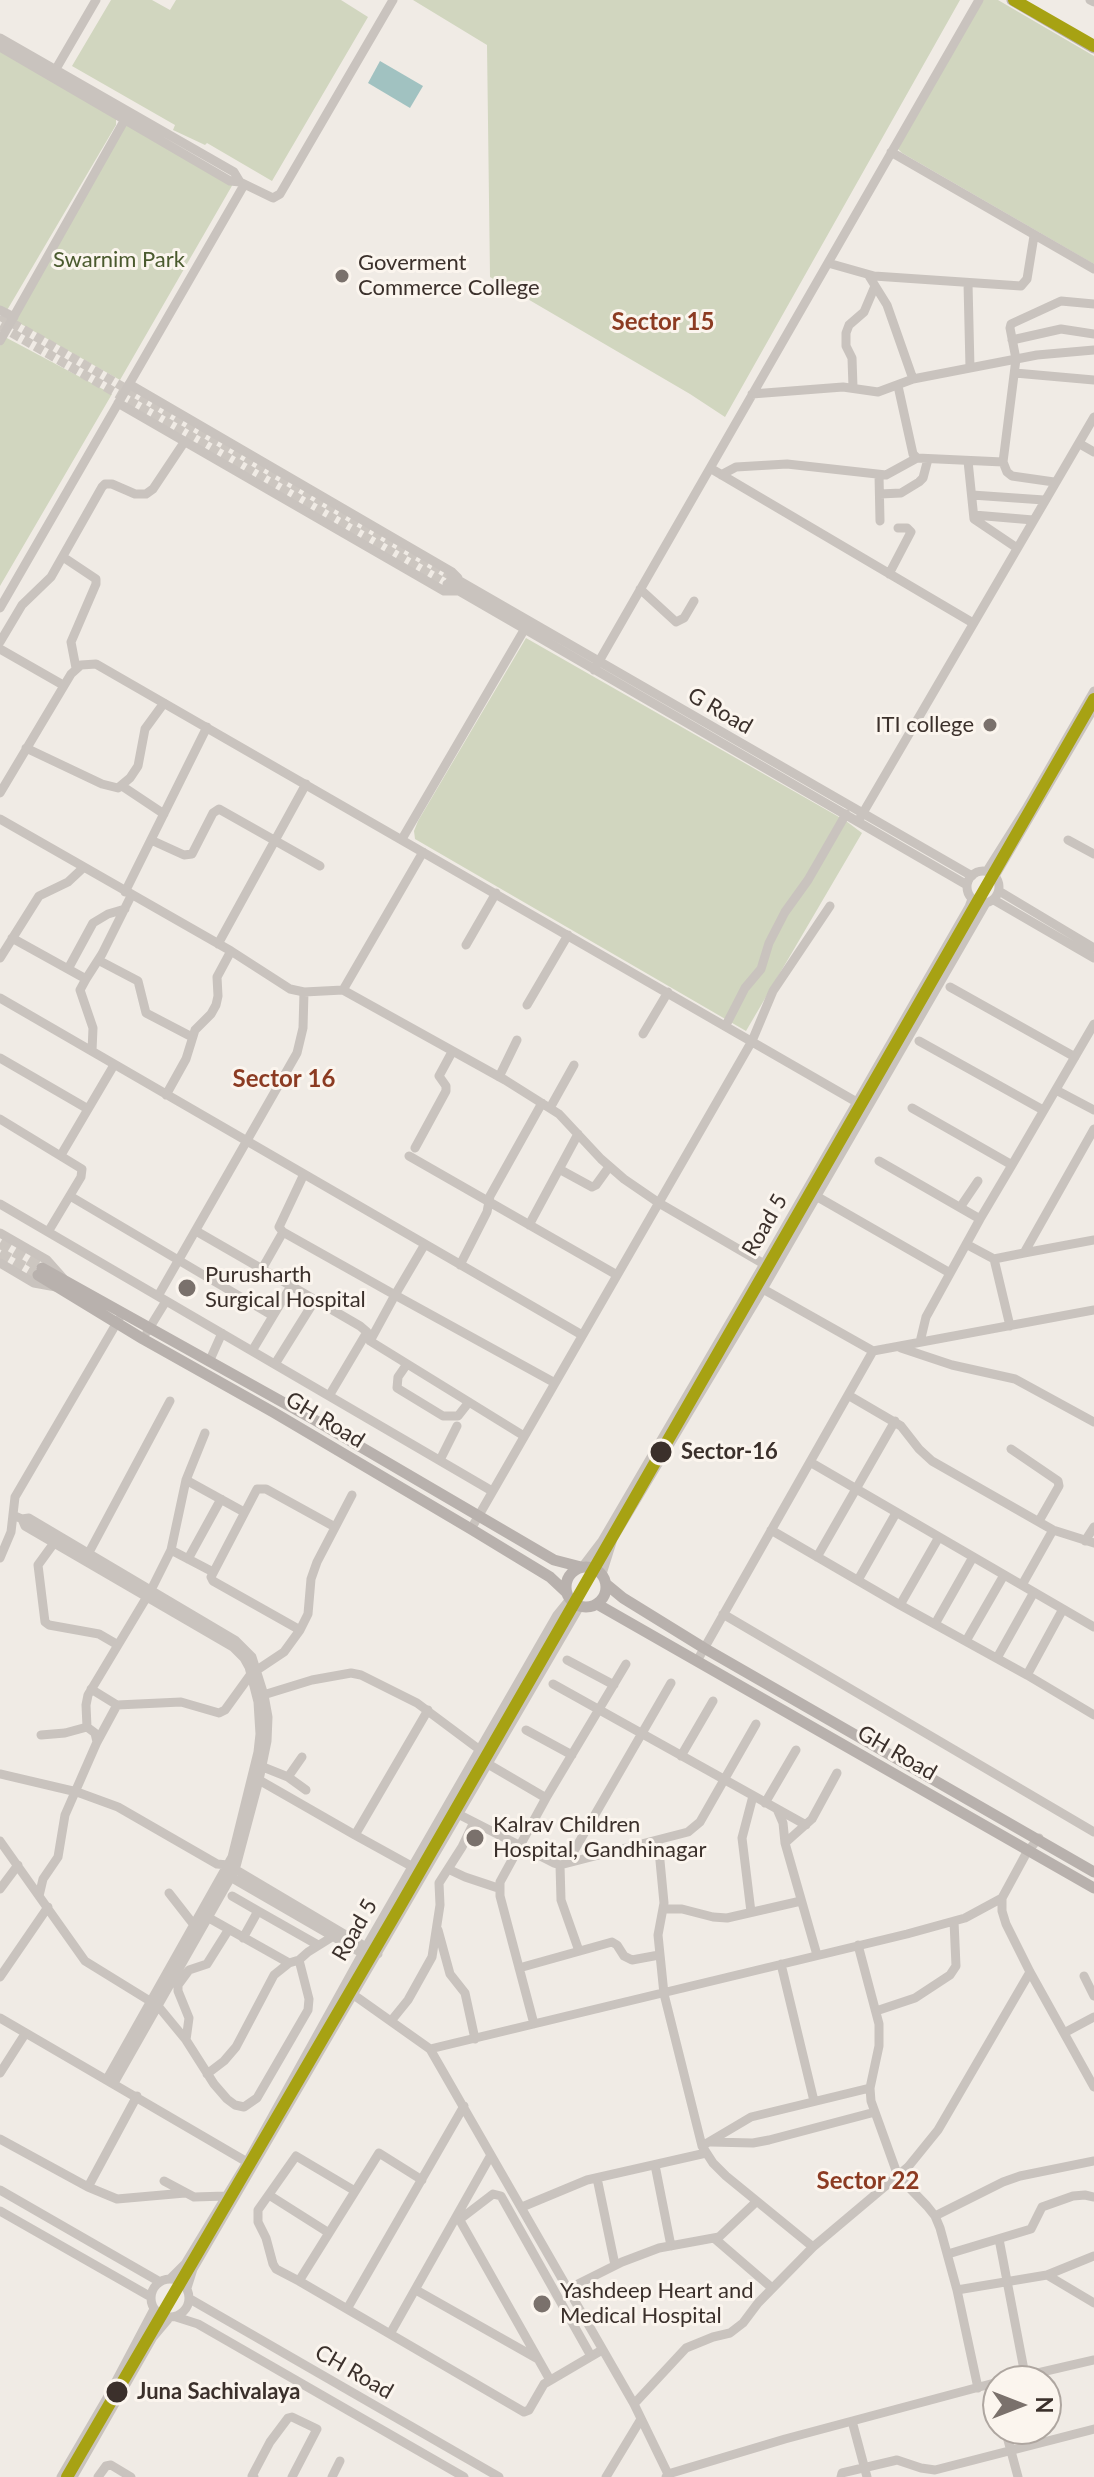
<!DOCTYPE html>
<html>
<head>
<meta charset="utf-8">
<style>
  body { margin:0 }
  #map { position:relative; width:1094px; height:2477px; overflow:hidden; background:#f0ebe5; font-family:Lato,sans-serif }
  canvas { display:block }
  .north { position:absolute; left:982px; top:2365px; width:80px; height:80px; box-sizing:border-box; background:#fbf5ee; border:2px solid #aea6a0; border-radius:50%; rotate:90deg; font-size:22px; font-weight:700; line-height:32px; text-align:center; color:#3b302b }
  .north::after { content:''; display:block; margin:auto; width:28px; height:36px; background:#7a716c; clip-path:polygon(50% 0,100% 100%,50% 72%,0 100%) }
</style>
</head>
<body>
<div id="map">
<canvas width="1094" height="2477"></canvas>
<div class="north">N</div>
</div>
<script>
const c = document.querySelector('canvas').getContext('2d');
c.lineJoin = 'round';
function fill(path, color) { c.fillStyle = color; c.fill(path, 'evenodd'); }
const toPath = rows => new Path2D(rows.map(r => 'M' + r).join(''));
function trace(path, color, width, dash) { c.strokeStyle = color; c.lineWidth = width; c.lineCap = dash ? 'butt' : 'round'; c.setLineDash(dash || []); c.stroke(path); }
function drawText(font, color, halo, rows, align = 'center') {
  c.font = font + ' Lato,sans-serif'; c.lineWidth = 6; c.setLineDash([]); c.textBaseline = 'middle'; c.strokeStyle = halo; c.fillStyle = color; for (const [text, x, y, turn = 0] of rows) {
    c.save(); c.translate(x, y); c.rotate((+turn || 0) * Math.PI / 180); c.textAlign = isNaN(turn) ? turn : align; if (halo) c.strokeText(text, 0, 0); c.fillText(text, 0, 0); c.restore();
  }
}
fill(toPath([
  [111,0,152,0,170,10,176,0,341,0,368,17,272,181,207,143,205,145,173,130,175,125,72,66],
  [413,0,960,0,725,417,690,394,490,277,487,45],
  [977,0,998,0,1094,56,1094,264,902,153,894,145],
  [0,50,116,116,116,125,6,312,0,309],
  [127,123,233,184,120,380,14,320],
  [5,337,112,394,0,586,0,346],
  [526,638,846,821,862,833,746,1031,415,839,414,831,418,821]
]), '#d1d6bf');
fill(toPath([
  [380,61,423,86,410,108,368,83]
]), '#a1c2c1');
trace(toPath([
  [0,316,451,576],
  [0,326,447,584]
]), '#ccc6c0', 9, [9, 4.5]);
trace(toPath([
  [0,1243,42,1268],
  [0,1253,38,1275]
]), '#ccc6c0', 11, [11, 5.5]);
trace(toPath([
  [1090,0,1094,2],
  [0,38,234,172,240,182],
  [0,47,230,181,240,182,273,198,280,194,393,0],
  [53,74,96,0],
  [891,152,1094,269],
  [828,263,874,276,1021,286,1027,279,1034,236],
  [869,276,887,305,913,379],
  [968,283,970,368],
  [0,310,14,317],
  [1012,340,1061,329,1094,334],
  [0,341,128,114],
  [1015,373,1094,380],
  [129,384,452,572,458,578],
  [898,386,913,454,917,458,1003,462,1007,472,1012,476,1054,482],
  [853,387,852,358,846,346,846,333,849,325,864,312,875,286],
  [752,394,843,387,878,392,913,379,1037,355,1094,350],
  [118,403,444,591,456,591],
  [1080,444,1094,452],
  [968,461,974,519,1017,548],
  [1003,462,1016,359,1010,328,1011,324,1061,301,1094,304],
  [710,468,973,623],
  [721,475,736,467,787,464,886,475,917,458],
  [879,475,880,521],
  [880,494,901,493,919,482,923,478,928,459],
  [972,495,1044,500],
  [974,515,1033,520],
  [63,557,96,579,96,584,71,642,76,668],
  [889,574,911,532,907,528,898,528],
  [451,576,972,876],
  [447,584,967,885],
  [640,589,676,622,684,618,694,601],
  [0,608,244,185],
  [0,642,22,605,51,577,102,487,105,484,112,484,135,494,146,494,153,489,185,441],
  [0,649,63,685],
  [594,670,979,0],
  [26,748,102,784,118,788,130,778,138,766,145,729,164,703],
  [122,786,164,814],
  [0,793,71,674,81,665,96,664,867,1108],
  [860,818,1094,417],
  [0,819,231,951,290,989,304,992,343,990,505,1080,559,1114,601,1159,624,1179,659,1203,764,1264],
  [402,839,527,625],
  [151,840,184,855,192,854,213,813,219,809,320,866],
  [1068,840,1094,854],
  '967 887a16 16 0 1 1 32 0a16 16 0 1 1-32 0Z',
  [987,871,1026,809,1094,691],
  [995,876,1094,708],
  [999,891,1094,948],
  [125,892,207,727],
  [994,900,1094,958],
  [12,938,86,979,102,954,131,896],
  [218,944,306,784],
  [466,945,496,893],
  [0,958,39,896,68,882,83,868],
  [98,960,138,981,146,1013,192,1037],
  [68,969,93,923,108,914,125,909],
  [86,979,80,990,93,1028,92,1051],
  [950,987,1075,1057],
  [343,990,423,852],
  [0,998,582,1335],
  [527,1005,568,935],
  [726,1025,745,988,761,969,769,943,785,912,808,880,846,814],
  [643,1034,668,992],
  [919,1041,1043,1110],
  [0,1058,88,1109],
  [499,1077,517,1040],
  [1056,1090,1094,1110],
  [166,1095,186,1059,195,1030,211,1014,216,1005,218,996,217,977,231,951],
  [550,1108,574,1065],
  [912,1108,1012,1165,1094,1024],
  [0,1119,82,1169,81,1177,48,1232],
  [415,1148,446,1091,446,1086,439,1076,452,1052],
  [61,1155,114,1065],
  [409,1156,617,1275],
  [879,1161,980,1219,1012,1165],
  [559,1169,592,1187,596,1185,609,1167],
  [70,1196,273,1316],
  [816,1196,950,1273],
  [0,1204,492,1491],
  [961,1206,978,1181],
  [529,1225,578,1134],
  [196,1231,262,1269,283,1232,395,1295,425,1244],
  [283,1232,279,1227,304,1174],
  [0,1233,47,1260,63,1278],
  [966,1244,994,1259,1024,1253,1094,1129],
  [1024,1253,1094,1240],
  [994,1259,1010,1326],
  [0,1263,34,1283,56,1287],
  [460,1265,487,1212,490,1196,542,1103],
  [262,1269,360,1326,367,1332,370,1341,395,1295,555,1383],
  [763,1289,873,1351,1094,1310],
  [158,1296,297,1053,303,1028,304,992],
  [147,1332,166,1301],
  [370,1341,524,1436],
  [920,1342,926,1317,980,1219],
  [901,1348,952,1365,1015,1379,1094,1422],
  [252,1351,291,1286],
  [209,1362,222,1333],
  [275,1364,315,1300],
  [407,1364,398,1377,397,1388,443,1416,458,1416,469,1402],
  [848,1395,901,1426,919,1449,932,1461,1053,1530,1094,1543],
  [329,1396,367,1332],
  [1011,1449,1058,1481,1059,1486,1039,1521],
  [440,1460,457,1426],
  [810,1462,1094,1627],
  [186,1480,244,1512],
  [13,1515,22,1519,29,1518,235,1640,252,1657,264,1695,268,1717,267,1741,259,1780,235,1870,114,2083],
  [22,1519,25,1526,233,1647,244,1658,249,1667,258,1702,260,1734,258,1752,232,1857,107,2079],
  [471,1529,752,1041,773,991,830,906],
  [771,1530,900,1605,1027,1675,1063,1609],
  [1085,1541,1094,1527],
  [54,1543,38,1565,45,1622,49,1625,99,1634,118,1645],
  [171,1550,213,1572],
  [817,1557,895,1421],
  [0,1558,11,1532,15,1497,119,1319],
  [86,1558,170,1401],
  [188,1559,221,1499],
  [583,1566,602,1541,764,1264,969,907,972,899],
  [602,1574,613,1539,763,1289,986,903],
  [858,1580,896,1513],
  [1022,1585,1053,1530],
  [900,1605,939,1537],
  [723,1614,1094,1832],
  [935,1624,973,1557],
  [300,1630,213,1581,211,1577,257,1489,266,1489,335,1527],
  [966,1641,1004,1575],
  [997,1658,1034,1592],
  [567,1660,614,1685],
  [697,1661,873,1351],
  [1027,1675,1094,1715],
  [553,1684,806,1825],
  [91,1689,117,1705,181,1702,219,1713,225,1710,251,1674,284,1652,300,1630,308,1614,311,1579,317,1562,352,1495],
  [260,1696,312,1680,351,1673,361,1675,417,1703,480,1750],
  [526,1730,572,1755],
  [41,1735,65,1733,87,1727],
  [97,1742,117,1705],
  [681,1756,713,1701],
  [488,1764,546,1798],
  [263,1767,288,1777,306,1790],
  [0,1774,77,1792,118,1807,217,1864,228,1865,378,1954],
  [288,1777,302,1757],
  [259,1780,355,1835],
  [765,1803,796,1750],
  [777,1809,783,1823,785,1843,817,1955],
  [458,1814,554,1863,560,1865,688,1832,700,1822,756,1724],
  [1039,1838,1027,1852,1002,1898,1002,1911,1006,1924,1030,1972,1094,2087],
  [658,1840,664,1903,658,1935,664,1994,702,2146,713,2163,726,2176,813,2247],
  [0,1841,85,1961,158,2006,186,2040,214,2084,227,2099,235,2105,244,2107,257,2098,308,2010,309,1999,299,1960,308,1952,340,1932],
  [785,1843,812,1819,837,1773],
  [567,1863,671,1683],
  [560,1865,561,1900,579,1951],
  [413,1867,355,1835,428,1710],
  [448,1869,465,1877,498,1888],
  [227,1875,367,1956],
  [0,1889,18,1865],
  [169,1893,194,1925],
  [39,1896,43,1879,58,1857,65,1815,97,1742,95,1733,87,1727,86,1705,88,1695,151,1590,171,1550,186,1480,205,1433],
  [232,1896,258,1911],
  [663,1909,682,1909,713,1917,727,1918,801,1901],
  [751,1912,742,1838,753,1796],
  [209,1918,289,1963],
  [438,1930,450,1974,465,1993,475,2039],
  [243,1938,258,1911,318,1945],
  [858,1945,879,2024,879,2046,870,2088,871,2101,898,2176,927,2206,935,2216,940,2228,957,2290,978,2388],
  [781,1964,814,2101],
  [519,1968,612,1942,617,1945,624,1956,632,1960,659,1955],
  [1084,1976,1094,1996],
  [0,1977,48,1907],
  [351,1993,430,2049,634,2404,668,2474],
  [876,2011,915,1998,950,1975,956,1966,954,1921],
  [0,2018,247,2162],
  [391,2021,408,2000,432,1957,440,1905,439,1883,462,1847,474,1822],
  [534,2024,500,1896,500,1882,546,1798,626,1664],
  [1064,2033,1094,2017],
  [186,2040,189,2018,178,1991,178,1985,189,1970,207,1964,229,1929],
  [430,2049,907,1934,965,1918,1002,1898],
  [0,2073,25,2034],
  [207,2074,224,2061,236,2047,274,1975,289,1963,299,1960],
  [0,2139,88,2187,117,2199,185,2193],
  [711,2142,753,2143,769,2140,875,2112],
  [702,2146,751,2117,870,2088],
  [655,2165,671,2246],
  [597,2178,615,2265],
  [422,2180,379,2153,299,2281,524,2412,529,2410,544,2384,602,2350],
  [164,2181,194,2197,226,2196],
  [88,2187,137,2096],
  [0,2190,160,2282],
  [269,2195,329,2233],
  [522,2207,587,2180,706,2153],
  [0,2211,151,2297],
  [935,2216,1003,2182,1020,2176,1094,2161],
  [458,2217,550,2380],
  [459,2220,493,2194,501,2196,591,2356],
  [714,2238,772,2288],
  [999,2239,1025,2375],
  [948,2254,1031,2229,1042,2207,1073,2196,1085,2195,1094,2197],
  [1047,2275,1094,2303],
  [171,2278,185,2264,247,2162,366,1947,557,1615,570,1599],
  '151 2298a19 19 0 1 1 38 0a19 19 0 1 1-38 0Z',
  [299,2281,276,2269,273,2264,266,2238,258,2222,258,2210,296,2156,355,2191],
  [187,2288,193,2269,580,1606],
  [568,2289,622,2262,659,2248,719,2237,756,2202],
  [416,2290,538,2359],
  [957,2290,1047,2275,1094,2256],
  [190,2299,499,2477],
  [347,2309,464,2106],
  [176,2317,198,2324,464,2477],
  [390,2334,491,2155],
  [1003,2381,1094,2360],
  [634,2404,686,2348,713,2337,730,2333,743,2323,758,2303,813,2247,908,2167,938,2130,1030,1972],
  [852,2421,867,2477],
  [1005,2429,1018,2477],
  [61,2477,107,2398,154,2309],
  [73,2477,153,2337,169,2318],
  [98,2477,106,2466,111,2465,131,2477],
  [254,2477,252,2476,270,2442,288,2418,292,2417,317,2429,292,2477],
  [332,2477,340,2461],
  [606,2477,641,2419],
  [666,2477,668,2474,785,2439,998,2382],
  [841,2477,842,2473,897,2460,921,2468,935,2470,1094,2429]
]), '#c9c3be', 9);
trace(toPath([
  [1012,0,1094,48],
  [42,1268,313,1419,554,1560,581,1567],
  [38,1275,143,1339,273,1412,471,1529,550,1577,566,1592],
  '566 1587a20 20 0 1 1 40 0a20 20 0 1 1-40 0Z',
  [606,1584,623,1598,704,1648,1094,1872],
  [597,1604,1094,1888]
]), '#b8b1ad', 11);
trace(toPath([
  [1014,0,1094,46],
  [67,2477,399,1908,1094,699]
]), '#a7a213', 12);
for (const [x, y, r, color] of [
  [342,276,8,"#7a716c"],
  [990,725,8,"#7a716c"],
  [187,1288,10,"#7a716c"],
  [661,1452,12,"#3b302b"],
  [475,1838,10,"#7a716c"],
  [542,2304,10,"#7a716c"],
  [117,2392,12,"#3b302b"]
]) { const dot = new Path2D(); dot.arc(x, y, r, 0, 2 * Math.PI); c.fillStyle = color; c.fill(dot); trace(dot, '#fbf5ee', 3); }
drawText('22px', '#4a5a2e', '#fbf5ee', [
  ["Swarnim Park",119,260]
]);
drawText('22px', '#3b302b', '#fbf5ee', [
  ["Goverment",358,263],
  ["Commerce College",358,288],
  ["ITI college",974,725,"right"],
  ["Purusharth",205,1275],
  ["Surgical Hospital",205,1300],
  ["Kalrav Children",493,1825],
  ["Hospital, Gandhinagar",493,1850],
  ["Yashdeep Heart and",560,2291],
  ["Medical Hospital",560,2316]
], 'left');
drawText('22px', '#3b302b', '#fbf5ee', [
  ["G Road",720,711,30],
  ["Road 5",765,1225,-60],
  ["GH Road",325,1420,31],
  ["GH Road",897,1753,30],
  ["Road 5",355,1930,-60],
  ["CH Road",354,2372,30]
]);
drawText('bold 22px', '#3b302b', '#fbf5ee', [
  ["Sector-16",681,1452],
  ["Juna Sachivalaya",137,2392]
], 'left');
drawText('bold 24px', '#8c3b22', '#fbf5ee', [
  ["Sector 15",663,322],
  ["Sector 16",284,1079],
  ["Sector 22",868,2181]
]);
</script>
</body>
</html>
